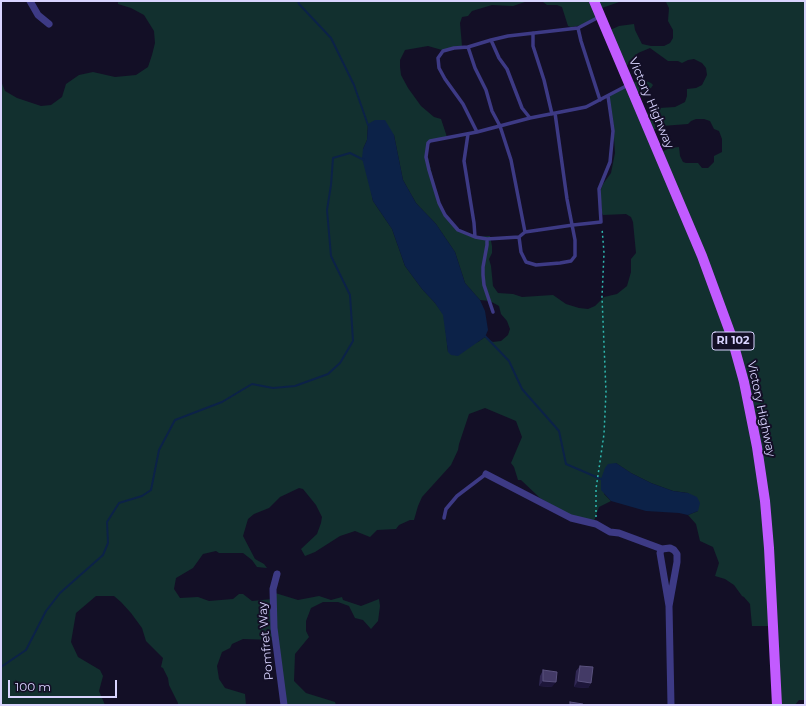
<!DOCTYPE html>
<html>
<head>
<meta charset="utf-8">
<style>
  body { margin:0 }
  #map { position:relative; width:806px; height:706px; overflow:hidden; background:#130f26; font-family:Montserrat,sans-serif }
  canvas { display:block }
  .frame { position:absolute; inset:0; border:2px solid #d9d4ff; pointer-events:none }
  .scale { position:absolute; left:8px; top:680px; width:109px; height:18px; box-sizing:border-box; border:2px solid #d9d4ff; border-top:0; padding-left:5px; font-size:12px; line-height:14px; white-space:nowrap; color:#d9d4ff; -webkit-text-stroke:3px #130f26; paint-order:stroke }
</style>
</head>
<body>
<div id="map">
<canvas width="806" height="706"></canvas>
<div class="frame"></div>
<div class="scale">100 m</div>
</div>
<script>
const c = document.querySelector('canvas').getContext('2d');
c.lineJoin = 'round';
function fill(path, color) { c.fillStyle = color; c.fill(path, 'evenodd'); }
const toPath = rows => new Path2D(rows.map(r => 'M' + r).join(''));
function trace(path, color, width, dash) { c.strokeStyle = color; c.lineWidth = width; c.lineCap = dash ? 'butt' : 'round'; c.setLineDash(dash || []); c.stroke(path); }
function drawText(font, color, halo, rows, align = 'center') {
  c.font = font + ' Montserrat,sans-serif'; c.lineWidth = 4; c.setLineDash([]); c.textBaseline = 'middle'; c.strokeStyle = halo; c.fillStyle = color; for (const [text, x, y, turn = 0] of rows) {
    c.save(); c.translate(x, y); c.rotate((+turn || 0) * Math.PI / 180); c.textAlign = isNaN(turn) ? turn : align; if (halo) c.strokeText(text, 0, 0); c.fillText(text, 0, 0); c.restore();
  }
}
fill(toPath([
  [118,1,528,1,513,6,492,5,472,11,468,16,462,17,460,23,462,46,442,50,428,46,405,50,400,60,400,67,401,75,408,88,421,106,434,117,441,119,447,137,427,143,427,153,439,205,458,231,472,237,490,236,492,246,492,253,489,259,491,266,493,286,498,293,513,294,522,297,553,295,566,304,579,308,588,309,595,306,604,297,617,294,627,286,631,272,631,259,636,253,633,222,631,217,626,214,603,215,602,213,600,192,603,184,611,173,615,153,613,123,608,97,627,83,646,81,651,83,653,85,651,88,633,96,642,116,659,108,675,107,685,102,687,96,687,89,696,88,702,85,707,75,706,68,702,63,694,59,688,60,682,63,678,61,668,61,650,48,638,53,622,71,608,31,619,26,634,24,635,30,642,44,651,46,664,46,670,43,673,38,673,30,668,21,669,8,666,2,662,1,805,1,805,700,799,700,795,705,776,705,771,626,752,626,750,604,744,597,742,596,734,585,725,579,715,576,719,563,713,547,700,541,696,524,688,515,698,511,688,493,673,491,651,483,631,473,616,463,604,494,611,501,599,507,593,524,579,522,540,498,521,480,518,480,514,467,511,463,522,437,516,421,485,408,469,414,459,444,458,450,451,465,422,497,418,506,414,520,410,520,399,525,396,529,377,530,370,537,355,531,340,536,315,552,305,556,301,549,317,534,321,523,322,517,316,505,303,489,299,488,280,497,269,508,254,514,248,519,243,536,255,559,264,564,267,568,257,567,252,560,243,553,219,553,216,551,203,554,193,568,176,578,174,589,180,598,198,597,209,601,233,599,239,594,243,594,252,601,272,599,272,592,298,600,319,596,331,600,342,597,343,600,361,606,379,599,380,606,378,621,371,629,363,620,355,618,349,606,338,602,323,602,311,608,306,621,306,631,309,637,295,654,294,681,306,693,335,702,336,705,283,705,275,640,243,639,232,644,230,648,222,652,217,666,219,679,225,688,245,694,246,705,178,705,178,703,169,685,168,678,163,668,161,667,163,658,146,641,142,628,131,613,121,602,114,596,96,596,76,613,71,642,78,657,100,670,103,676,99,691,105,705,1,705,1,81,5,91,17,98,41,106,51,105,62,97,66,84,79,75,93,72,115,77,136,75,148,67,152,55,155,43,154,31,144,15,131,8,118,4],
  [696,119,704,119,710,121,714,129,719,131,722,139,722,152,714,156,714,162,708,168,702,168,698,163,686,163,683,162,680,156,679,147,670,148,657,154,649,132,662,126,688,124,691,121],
  [368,124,394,135,403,180,416,203,436,224,455,252,465,283,480,300,490,301,499,306,501,314,507,321,510,329,508,335,501,341,493,342,485,337,478,342,448,352,444,315,435,303,422,289,405,266,392,229,373,201,363,149,367,140],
  [530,1,622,1,599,9,599,17,583,25,571,27,568,26,562,7,557,5,547,5,543,2]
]), '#12302f');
fill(toPath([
  [375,120,385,120,394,135,403,180,416,203,436,224,455,252,465,283,480,300,485,311,488,330,485,337,458,356,451,355,448,352,443,315,435,303,422,289,405,266,392,229,373,201,362,158,363,149,367,140,368,124],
  [616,463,631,473,651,483,673,491,688,493,697,497,700,503,698,511,688,515,679,513,646,511,611,501,601,490,601,479,605,468,608,464]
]), '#0c2248');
trace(toPath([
  [298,1,299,4,331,38,354,85,368,125],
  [485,336,509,361,522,389,559,431,566,464,601,479],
  [1,667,26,650,46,611,60,593,103,555,108,543,107,522,119,503,142,496,151,490,159,450,175,420,222,402,252,384,273,388,295,386,328,374,340,363,353,341,350,295,331,256,327,210,331,185,333,158,350,153,364,160]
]), '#0c2248', 2);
trace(toPath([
  [596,517,596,489,604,434,606,392,602,297,604,253,602,228]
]), '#2fb8b0', 1.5, [2, 3]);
trace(toPath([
  [599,17,578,28,508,36,491,40,468,47,454,48,443,51,438,58,439,68,445,79,463,104,477,132,430,141,428,143,426,157,429,170,439,203,445,215,458,230,475,237,487,239,519,237,525,232,573,225,601,222,599,189,610,162,612,141,613,131,608,96],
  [578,28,581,41,600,100],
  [533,33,533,46,544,80,552,114],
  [491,40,499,58,507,69,522,108,530,118],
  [468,47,475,68,486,90,492,111,500,126,511,160,525,232],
  [477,132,530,118,586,107,628,85],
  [468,134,464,161,474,223,475,237],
  [519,237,521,252,526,262,536,265,560,263,571,261,575,256,575,240,567,199,555,113],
  [487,239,487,245,483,267,483,275,484,285,493,312],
  [444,518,446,509,457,496,486,474]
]), '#3d3a85', 3.5);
trace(toPath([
  [30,1,38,15,49,24],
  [486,474,571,518,596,524,610,532,619,533,662,549,660,553,661,559,669,606],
  [662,549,670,548,674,550,677,554,677,562,669,606,671,705],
  [277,574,273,589,274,628,284,705]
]), '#3d3a85', 7);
trace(toPath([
  [594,1,702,256,731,335,744,382,757,447,765,501,769,548,777,705]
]), '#c25bff', 10);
fill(toPath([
  [580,666,591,683,588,688,574,687,576,671],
  [543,670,552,687,539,686,540,676]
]), '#312854');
fill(toPath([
  [543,681,556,682,552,687,539,686],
  [578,681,591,683,588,688,574,687]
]), '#1d163a');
const building = toPath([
  [580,666,593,667,591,683,578,681,580,666],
  [543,670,557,672,556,682,543,681,543,670],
  [570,702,583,704,583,705,570,705,570,702]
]);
fill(building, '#433a66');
trace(building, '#5a527e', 1);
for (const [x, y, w] of [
  [733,341,42]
]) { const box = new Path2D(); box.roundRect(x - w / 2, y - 9, w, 18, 3); c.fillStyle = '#130f26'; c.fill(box); trace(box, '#d9d4ff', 1); }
drawText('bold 11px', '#d9d4ff', null, [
  ["RI 102",733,341]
]);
drawText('12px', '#d9d4ff', '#130f26', [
  ["Victory Highway",651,103,67],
  ["Victory Highway",761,409,78],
  ["Pomfret Way",266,641,-95]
]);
</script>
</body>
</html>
